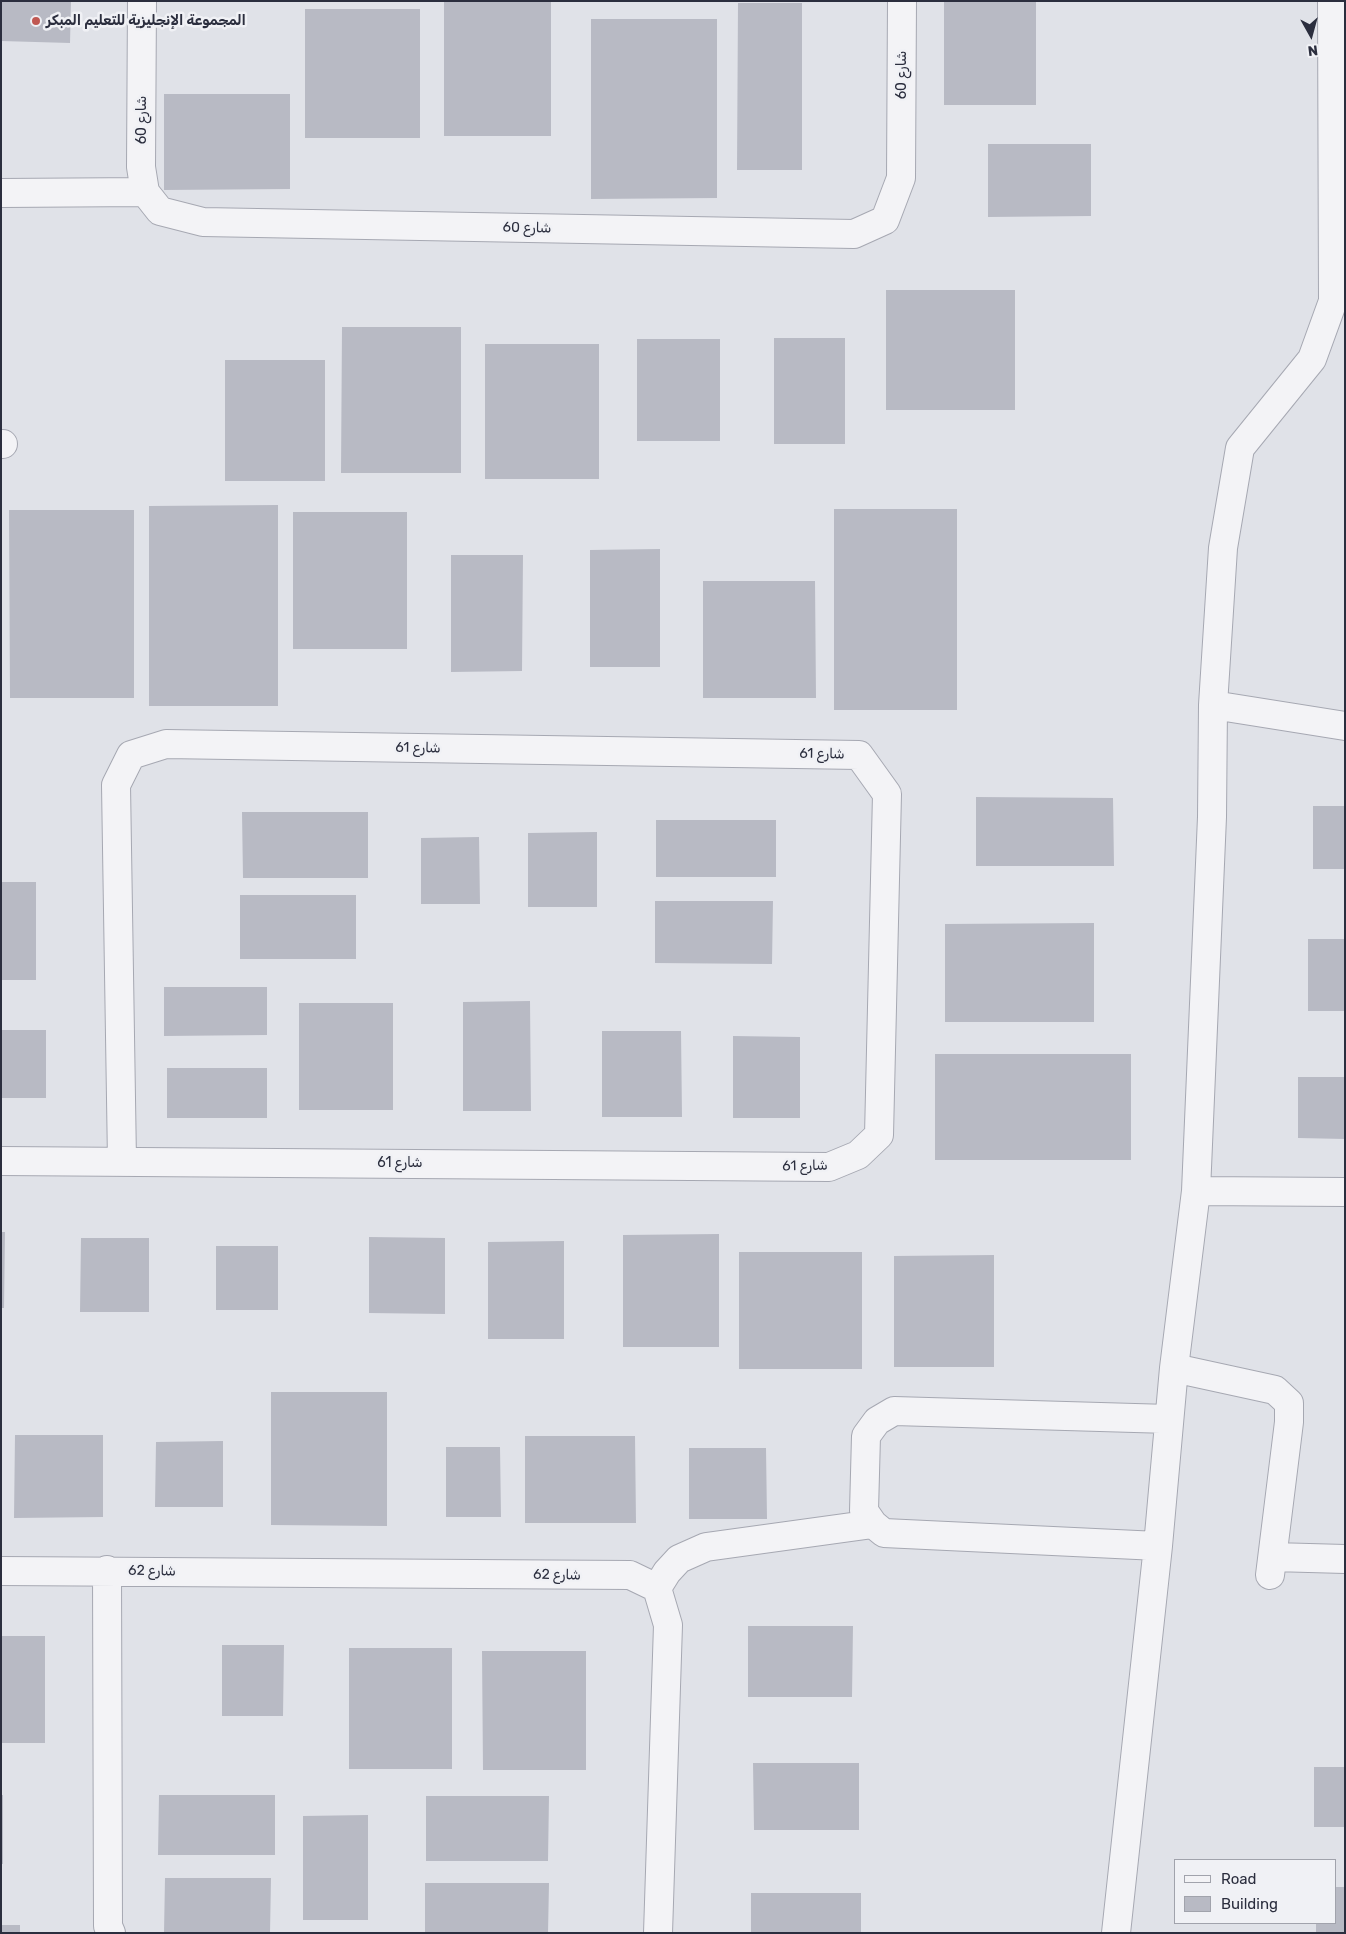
<!DOCTYPE html>
<html>
<head>
<meta charset="utf-8">
<style>
  body { margin:0 }
  #map { position:relative; width:1346px; height:1934px; overflow:hidden; background:#e0e2e8; font-family:Rubik,sans-serif }
  canvas { display:block }
  .frame { position:absolute; inset:0; border:2px solid #2b2e3e; pointer-events:none }
  .legend { position:absolute; left:1174px; top:1859px; width:162px; height:65px; box-sizing:border-box; background:#f0f1f5; border:1px solid #a1a3ac; margin:0; padding:6px 9px; list-style:none; font-size:15px; color:#2b2e3e }
  .legend li { display:flex; align-items:center; gap:10px; height:25px }
  .legend b { width:25px; border:1px solid #a1a3ac }
  .north { position:absolute; left:1286px; top:10px; width:50px; height:50px; -webkit-text-stroke:4px #f0f1f5; paint-order:stroke; rotate:173deg; font-size:14px; font-weight:700; line-height:20px; text-align:center; color:#2b2e3e }
  .north::after { content:''; display:block; margin:auto; width:18px; height:22px; background:#2b2e3e; clip-path:polygon(50% 0,100% 100%,50% 72%,0 100%) }
</style>
</head>
<body>
<div id="map">
<canvas width="1346" height="1934"></canvas>
<div class="frame"></div>
<ul class="legend">
<li><b style="height:6px;background:#f3f3f6"></b>Road</li>
<li><b style="height:14px;background:#b8bac4"></b>Building</li>
</ul>
<div class="north">N</div>
</div>
<script>
const c = document.querySelector('canvas').getContext('2d');
c.lineJoin = 'round';
function fill(path, color) { c.fillStyle = color; c.fill(path, 'evenodd'); }
const toPath = rows => new Path2D(rows.map(r => 'M' + r).join(''));
function trace(path, color, width, dash) { c.strokeStyle = color; c.lineWidth = width; c.lineCap = dash ? 'butt' : 'round'; c.setLineDash(dash || []); c.stroke(path); }
function drawText(font, color, halo, rows, align = 'center') {
  c.font = font + ' Rubik,Vazirmatn,sans-serif'; c.lineWidth = 5; c.setLineDash([]); c.textBaseline = 'middle'; c.strokeStyle = halo; c.fillStyle = color; for (const [text, x, y, turn = 0] of rows) {
    c.save(); c.translate(x, y); c.rotate((+turn || 0) * Math.PI / 180); c.textAlign = isNaN(turn) ? turn : align; if (halo) c.strokeText(text, 0, 0); c.fillText(text, 0, 0); c.restore();
  }
}
fill(toPath([
  [1,1,71,1,70,43,1,41],
  [444,1,551,1,551,136,444,136],
  [944,1,1036,1,1036,105,944,105],
  [738,3,802,3,802,170,737,170],
  [305,9,420,9,420,138,305,138],
  [591,19,717,19,717,198,591,199],
  [164,94,290,94,290,189,164,190],
  [988,144,1091,144,1091,216,988,217],
  [886,290,1015,290,1015,410,886,410],
  [342,327,461,327,461,473,341,473],
  [774,338,845,338,845,444,774,444],
  [637,339,720,339,720,441,637,441],
  [485,344,599,344,599,479,485,479],
  [225,360,325,360,325,481,225,481],
  [278,505,278,706,149,706,149,506],
  [834,509,957,509,957,710,834,710],
  [9,510,134,510,134,698,10,698],
  [293,512,407,512,407,649,293,649],
  [660,549,660,667,590,667,590,550],
  [451,555,523,555,522,671,451,672],
  [703,581,815,581,816,698,703,698],
  [976,797,1113,798,1114,866,976,866],
  [1313,806,1345,806,1345,869,1313,869],
  [242,812,368,812,368,878,243,878],
  [656,820,776,820,776,877,656,877],
  [597,832,597,907,528,907,528,833],
  [479,837,480,904,421,904,421,838],
  [1,882,36,882,36,980,1,980],
  [240,895,356,895,356,959,240,959],
  [655,901,773,901,772,964,655,963],
  [1094,923,1094,1022,945,1022,945,924],
  [1308,939,1345,939,1345,1011,1308,1011],
  [164,987,267,987,267,1035,164,1036],
  [530,1001,531,1111,463,1111,463,1002],
  [299,1003,393,1003,393,1110,299,1110],
  [1,1030,46,1030,46,1098,1,1098],
  [602,1031,681,1031,682,1117,602,1117],
  [733,1036,800,1037,800,1118,733,1118],
  [935,1054,1131,1054,1131,1160,935,1160],
  [167,1068,267,1068,267,1118,167,1118],
  [1298,1077,1345,1077,1345,1139,1298,1138],
  [1,1232,5,1232,4,1308,1,1308],
  [719,1234,719,1347,623,1347,623,1235],
  [369,1237,445,1238,445,1314,369,1313],
  [81,1238,149,1238,149,1312,80,1312],
  [564,1241,564,1339,488,1339,488,1242],
  [216,1246,278,1246,278,1310,216,1310],
  [739,1252,862,1252,862,1369,739,1369],
  [994,1255,994,1367,894,1367,894,1256],
  [271,1392,387,1392,387,1526,271,1525],
  [15,1435,103,1435,103,1517,14,1518],
  [525,1436,635,1436,636,1523,525,1523],
  [223,1441,223,1507,155,1507,156,1442],
  [446,1447,500,1447,501,1517,446,1517],
  [689,1448,766,1448,767,1519,689,1519],
  [748,1626,853,1626,852,1697,748,1697],
  [1,1636,45,1636,45,1743,1,1743],
  [222,1645,284,1645,283,1716,222,1716],
  [349,1648,452,1648,452,1769,349,1769],
  [482,1651,586,1651,586,1770,483,1770],
  [753,1763,859,1763,859,1830,754,1830],
  [1314,1767,1345,1767,1345,1827,1314,1827],
  [1,1795,3,1795,3,1864,1,1864],
  [159,1795,275,1795,275,1855,158,1855],
  [426,1796,549,1796,548,1861,426,1861],
  [368,1815,368,1920,303,1920,303,1816],
  [165,1878,271,1878,270,1933,164,1933],
  [425,1883,549,1883,548,1933,425,1933],
  [1335,1887,1345,1887,1345,1933,1316,1933,1316,1923,1335,1923],
  [751,1893,861,1893,861,1933,751,1933],
  [1,1925,20,1925,20,1933,1,1933]
]), '#b8bac4');
const minor = toPath([
  [142,1,141,167,145,192,160,211,203,222,854,234,885,220,901,178,902,1],
  [1,193,145,192],
  [1,444,3,444],
  [1213,705,1345,726],
  [1,1161,829,1167,858,1155,879,1135,887,794,859,755,166,744,131,755,116,785,122,1161],
  [1196,1191,1345,1192],
  [1174,1368,1275,1390,1289,1403,1289,1422,1270,1575],
  [1158,1546,884,1533,873,1524,864,1511,866,1436,877,1421,894,1411,1169,1419],
  [1273,1557,1345,1559],
  [107,1570,108,1926,111,1933],
  [1,1571,630,1575,657,1588,668,1625,658,1933],
  [657,1588,667,1572,679,1559,706,1547,873,1524],
  [1116,1933,1158,1546,1174,1368,1196,1191,1212,817,1213,705,1223,548,1240,448,1312,359,1333,301,1332,1]
]);
trace(minor, '#a6a8b2', 30);
trace(minor, '#f3f3f6', 28);
for (const [x, y, r, color] of [
  [36,21,5,"#c05852"]
]) { const dot = new Path2D(); dot.arc(x, y, r, 0, 2 * Math.PI); c.fillStyle = color; c.fill(dot); trace(dot, '#f0f1f5', 2); }
drawText('bold 14px', '#2b2e3e', '#f0f1f5', [
  ["المجموعة الإنجليزية للتعليم المبكر",46,21]
], 'left');
drawText('14px', '#2b2e3e', '#f0f1f5', [
  ["شارع 60",902,75,-90],
  ["شارع 60",142,120,-90],
  ["شارع 60",527,228,1],
  ["شارع 61",418,748,1],
  ["شارع 61",822,754,1],
  ["شارع 61",400,1163],
  ["شارع 61",805,1166,-1],
  ["شارع 62",152,1571,1],
  ["شارع 62",557,1575,1]
]);
</script>
</body>
</html>
